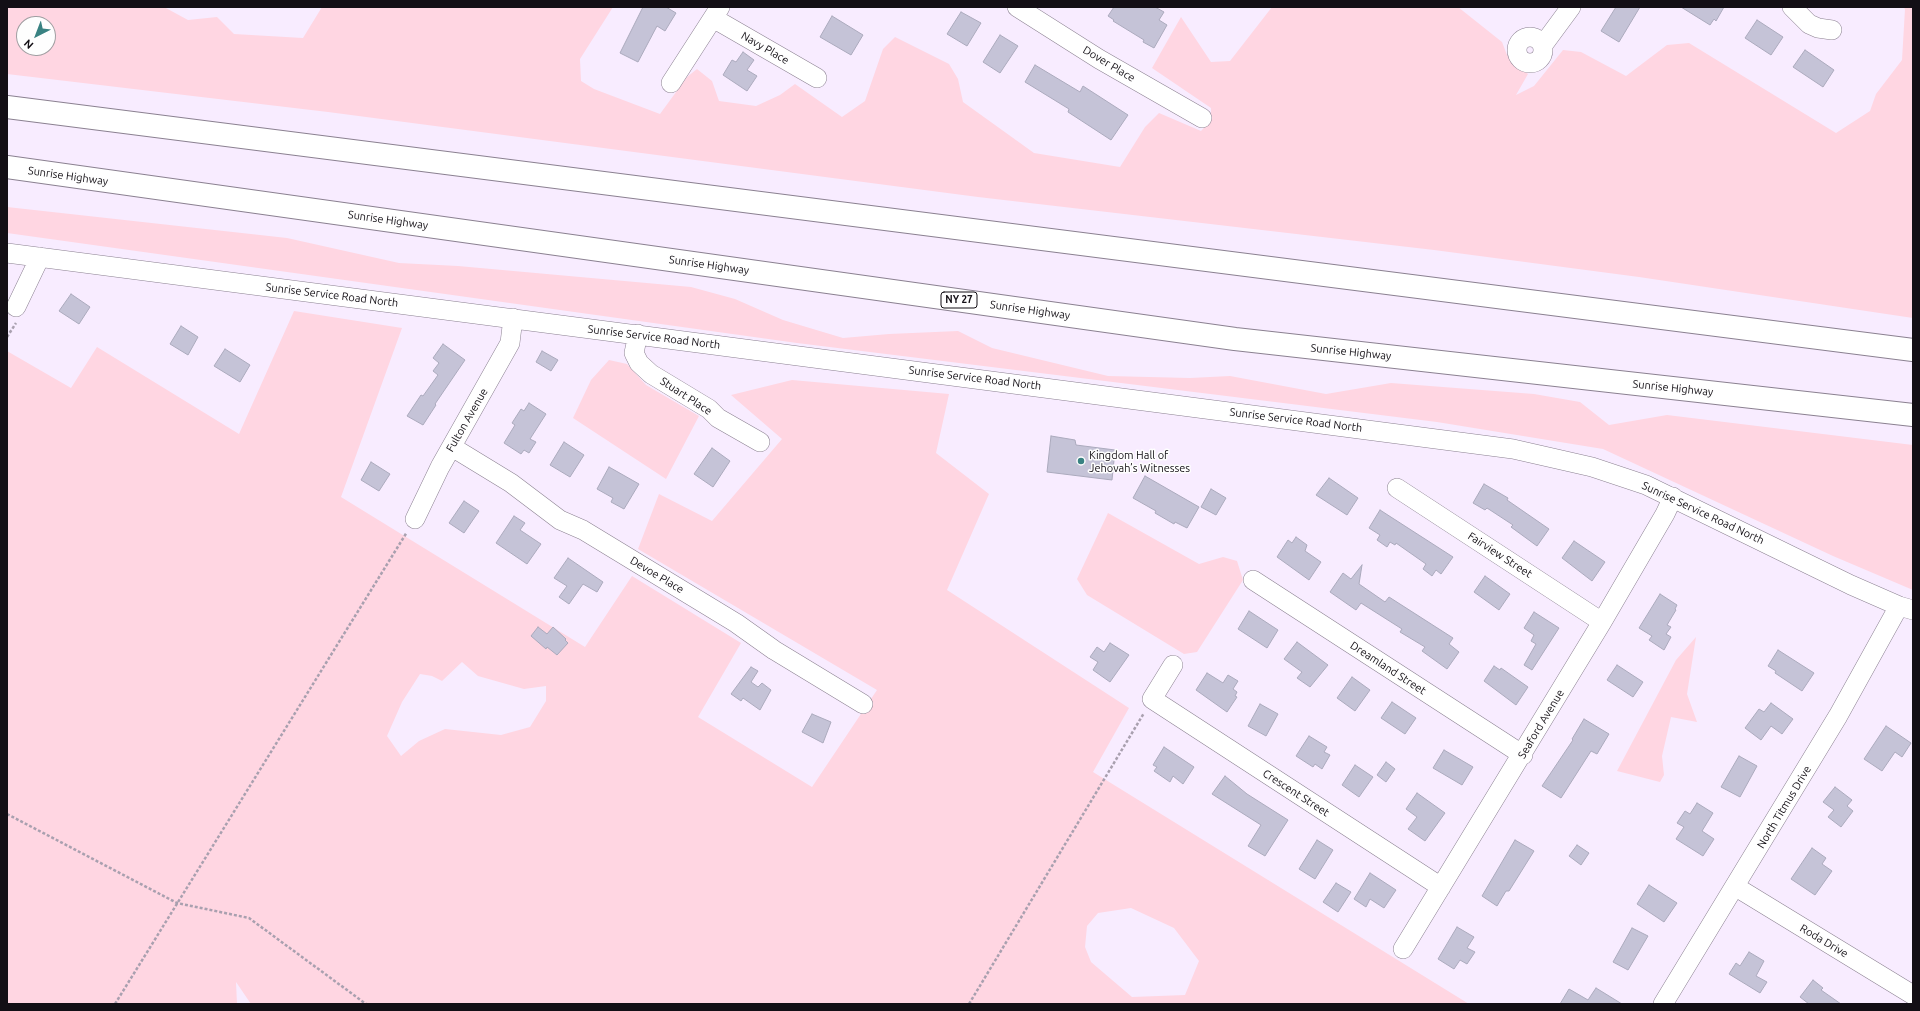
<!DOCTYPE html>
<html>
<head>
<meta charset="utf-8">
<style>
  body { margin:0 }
  #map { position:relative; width:1920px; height:1011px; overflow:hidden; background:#f8ecff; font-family:Ubuntu,sans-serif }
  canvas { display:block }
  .frame { position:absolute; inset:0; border:8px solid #130f15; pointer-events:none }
  .north { position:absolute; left:16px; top:16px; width:40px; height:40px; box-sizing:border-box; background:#fefefe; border:1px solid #a09ea1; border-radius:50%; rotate:222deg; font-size:11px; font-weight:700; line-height:16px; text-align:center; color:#130f15 }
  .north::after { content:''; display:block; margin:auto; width:14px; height:18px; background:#398282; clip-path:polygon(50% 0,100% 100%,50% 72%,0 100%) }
</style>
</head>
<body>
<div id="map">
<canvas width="1920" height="1011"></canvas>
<div class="frame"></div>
<div class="north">N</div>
</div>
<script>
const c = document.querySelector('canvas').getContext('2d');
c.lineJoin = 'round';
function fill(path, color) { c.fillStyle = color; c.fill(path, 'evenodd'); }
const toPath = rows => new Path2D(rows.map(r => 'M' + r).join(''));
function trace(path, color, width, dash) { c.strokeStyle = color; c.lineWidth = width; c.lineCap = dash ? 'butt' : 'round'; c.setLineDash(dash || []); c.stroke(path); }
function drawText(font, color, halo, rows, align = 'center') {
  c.font = font + ' Ubuntu,sans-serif'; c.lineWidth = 3; c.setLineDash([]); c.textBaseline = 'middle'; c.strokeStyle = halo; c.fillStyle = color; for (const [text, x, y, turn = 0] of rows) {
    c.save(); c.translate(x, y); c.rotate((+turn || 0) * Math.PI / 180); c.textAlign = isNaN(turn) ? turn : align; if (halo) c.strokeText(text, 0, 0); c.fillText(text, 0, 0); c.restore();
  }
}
fill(toPath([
  [7,7,164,7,188,20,217,17,234,34,303,38,322,7,613,7,580,59,581,81,594,89,660,114,687,77,697,69,712,81,719,101,756,106,780,95,795,84,842,117,865,101,883,49,895,37,949,64,958,79,963,102,1034,153,1120,167,1145,127,1159,113,1201,131,1211,120,1211,108,1152,68,1181,17,1211,62,1230,61,1272,7,1458,7,1502,42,1507,55,1528,74,1516,95,1534,86,1563,50,1581,52,1626,76,1667,45,1689,43,1836,133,1870,111,1876,94,1902,60,1905,9,1903,7,1913,7,1913,318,1639,277,1434,250,978,197,328,112,7,74],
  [24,24,48,24,48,48,24,48],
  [7,207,287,238,399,263,458,266,691,287,735,299,783,320,843,338,889,334,958,331,992,348,1108,376,1190,378,1230,376,1326,394,1391,383,1534,394,1580,402,1609,425,1667,415,1913,445,1913,590,1833,556,1603,449,1437,422,797,343,7,233],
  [294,311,402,328,341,497,585,647,632,576,741,643,698,717,812,787,877,690,638,549,659,494,712,521,782,439,731,395,792,380,949,394,936,453,989,494,947,590,1129,708,1093,772,1469,1004,251,1004,236,982,237,1004,7,1004,7,351,71,388,97,347,239,434],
  [462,662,478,676,524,689,546,686,546,701,530,727,501,735,445,729,419,741,401,756,387,736,402,702,420,674,432,676,442,681],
  [1131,908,1174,928,1199,961,1185,995,1132,997,1091,962,1085,947,1087,926,1098,913],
  [609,360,627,364,646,385,699,416,666,479,573,418,591,380],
  [1108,513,1199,564,1223,557,1237,561,1243,580,1197,652,1184,654,1087,595,1077,579],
  [1696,637,1687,694,1697,722,1671,717,1662,756,1664,775,1660,782,1617,771,1676,660]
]), '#ffd6e2');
const building = toPath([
  [643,7,666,7,676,13,665,31,657,26,638,62,620,53,643,7],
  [1114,7,1155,7,1164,12,1159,20,1167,25,1154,48,1143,42,1144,40,1113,21,1114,20,1108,16,1114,7],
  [1616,7,1640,7,1619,42,1601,31,1616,7],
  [1681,7,1724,7,1716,21,1714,19,1710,25,1681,7],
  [961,12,981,23,967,46,947,34,961,12],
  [832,16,863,35,851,55,820,37,832,16],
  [1757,20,1783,37,1771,55,1745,38,1757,20],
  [1000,35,1018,46,1000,73,983,62,1000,35],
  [1805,50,1834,70,1823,87,1793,67,1805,50],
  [743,52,754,60,747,70,757,76,747,91,723,75,732,60,736,62,743,52],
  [1035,65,1080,92,1083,86,1128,115,1111,140,1068,112,1069,109,1025,82,1035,65],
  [71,294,90,307,79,324,59,311,71,294],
  [181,326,198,337,188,355,170,344,181,326],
  [443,344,465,360,435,404,436,405,423,425,407,416,421,395,423,396,438,375,433,371,439,363,433,358,443,344],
  [225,349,250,365,240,382,214,366,225,349],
  [542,351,558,360,551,371,536,362,542,351],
  [529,403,546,414,530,439,536,442,529,453,524,450,521,454,504,443,515,425,512,423,521,409,524,411,529,403],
  [1051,436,1075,440,1076,445,1115,450,1112,480,1047,472,1051,436],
  [564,442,584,455,570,477,550,465,564,442],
  [712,448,730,461,713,487,694,474,712,448],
  [371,462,390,474,379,491,361,480,371,462],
  [609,467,639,484,624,509,611,502,613,498,597,489,609,467],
  [1145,476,1199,507,1187,528,1175,522,1174,524,1155,513,1156,511,1133,498,1145,476],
  [1329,478,1358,498,1347,515,1316,495,1329,478],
  [1484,484,1508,498,1507,500,1549,529,1537,546,1511,527,1513,525,1487,508,1485,510,1473,503,1484,484],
  [1211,489,1226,498,1216,515,1201,507,1211,489],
  [464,501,479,511,464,533,449,523,464,501],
  [1380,510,1453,557,1441,574,1436,570,1432,576,1423,569,1426,564,1396,543,1395,545,1390,542,1387,547,1377,540,1380,535,1369,528,1380,510],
  [514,516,525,523,520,530,541,544,527,564,496,543,514,516],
  [1296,537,1307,545,1305,551,1321,562,1309,580,1277,557,1288,540,1292,543,1296,537],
  [1574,541,1605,562,1592,581,1562,558,1574,541],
  [568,558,603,582,597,592,583,584,569,604,559,597,567,586,554,578,568,558],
  [1362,565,1359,584,1385,602,1389,597,1453,638,1449,644,1459,652,1447,669,1422,651,1425,647,1400,632,1402,629,1361,603,1356,610,1330,592,1343,573,1351,579,1362,565],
  [1485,576,1510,594,1499,610,1474,592,1485,576],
  [1660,594,1677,605,1675,609,1676,610,1667,625,1671,627,1666,634,1671,637,1664,650,1649,640,1652,636,1639,628,1660,594],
  [1249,611,1278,630,1267,648,1238,629,1249,611],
  [1534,612,1559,628,1532,670,1524,665,1536,644,1531,641,1534,635,1524,628,1534,612],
  [538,627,547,634,553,627,566,639,565,640,568,643,557,655,547,647,546,649,531,636,538,627],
  [1297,642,1328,665,1310,687,1297,678,1302,672,1284,659,1297,642],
  [1110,643,1129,655,1110,682,1093,670,1098,662,1090,657,1097,647,1104,652,1110,643],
  [1778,650,1814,673,1802,691,1775,673,1776,671,1768,666,1778,650],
  [1617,665,1643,682,1633,697,1607,680,1617,665],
  [1494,666,1500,670,1501,668,1528,687,1516,705,1484,681,1494,666],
  [751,667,758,671,751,682,758,687,762,683,771,690,760,710,743,698,741,701,731,694,751,667],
  [1207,673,1223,683,1228,675,1238,681,1233,689,1237,692,1235,696,1237,697,1227,712,1196,690,1207,673],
  [1352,677,1370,690,1355,711,1337,698,1352,677],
  [1392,702,1416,718,1405,734,1381,718,1392,702],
  [1771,703,1793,719,1782,734,1771,726,1761,740,1745,728,1759,709,1764,712,1771,703],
  [1260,704,1278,714,1266,736,1248,726,1260,704],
  [812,714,831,722,823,743,802,732,812,714],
  [1584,719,1609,734,1597,754,1591,751,1561,798,1542,786,1573,740,1572,739,1584,719],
  [1886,726,1911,743,1902,757,1895,752,1882,771,1864,759,1886,726],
  [1309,736,1327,747,1324,752,1330,755,1322,769,1315,764,1313,767,1296,756,1309,736],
  [1164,747,1194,767,1183,784,1173,776,1170,782,1154,771,1157,767,1153,765,1164,747],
  [1444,750,1473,767,1462,785,1433,768,1444,750],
  [1739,756,1757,766,1740,797,1721,787,1739,756],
  [1386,762,1395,769,1386,782,1377,775,1386,762],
  [1355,765,1373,777,1359,797,1342,785,1355,765],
  [1225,776,1247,794,1288,820,1265,856,1248,846,1261,825,1212,794,1225,776],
  [1835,787,1852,800,1847,806,1853,811,1841,827,1828,817,1834,810,1823,802,1835,787],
  [1417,793,1445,813,1425,841,1408,829,1417,817,1406,809,1417,793],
  [1697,803,1713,813,1702,831,1714,839,1703,856,1676,839,1684,827,1677,823,1685,811,1690,814,1697,803],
  [1317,840,1333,850,1315,879,1299,869,1317,840],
  [1515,840,1534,851,1509,891,1506,891,1497,906,1482,896,1515,840],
  [1577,845,1589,853,1581,865,1569,856,1577,845],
  [1812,848,1826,858,1822,864,1832,871,1815,895,1791,879,1812,848],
  [1370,873,1396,890,1384,908,1370,899,1366,907,1354,899,1370,873],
  [1336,883,1351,892,1338,912,1323,902,1336,883],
  [1649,885,1677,903,1664,922,1637,904,1649,885],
  [1457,927,1474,937,1467,948,1475,952,1467,964,1460,960,1454,969,1438,959,1457,927],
  [1632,928,1648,936,1628,970,1613,962,1632,928],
  [1749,952,1764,961,1756,976,1767,982,1760,993,1729,974,1736,963,1740,966,1749,952],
  [1813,980,1823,988,1821,990,1841,1004,1809,1004,1800,997,1813,980],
  [1596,988,1622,1004,1560,1004,1569,989,1588,1000,1596,988]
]);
fill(building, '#c5c3d7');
trace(building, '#abaabd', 1);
const minor = toPath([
  [1017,7,1099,59,1202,118],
  [1792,7,1809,24,1818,28,1832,30],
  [713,18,817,78],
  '1517 50a13 13 0 1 1 26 0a13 13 0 1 1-26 0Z',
  [1543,45,1571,7],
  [671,83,720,7],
  [7,253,1513,449,1592,467,1646,485,1851,585,1899,606,1913,610],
  [16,307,40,257],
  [638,334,634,353,639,363,651,374,709,409,718,418,760,442],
  [452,447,511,483,560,520,583,530,736,623,774,650,863,704],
  [1397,488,1602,622],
  [415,519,440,467,510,343,513,318],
  [1253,580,1523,755],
  [1173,665,1152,699,1441,887],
  [1736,887,1913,995],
  [1403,949,1602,622,1665,514,1673,497],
  [1663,1004,1838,716,1899,606]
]);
const highway = toPath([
  [7,107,1913,350],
  [7,167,1235,339,1913,415]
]);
trace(minor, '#8b8191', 20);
trace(highway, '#8b8191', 24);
trace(toPath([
  [7,337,16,323],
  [7,814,177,903,249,918,366,1004],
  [115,1004,407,532],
  [969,1004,1144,713]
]), '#a9a0af', 2.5, [3, 2]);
trace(minor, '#fff', 19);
trace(highway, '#fff', 22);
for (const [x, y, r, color] of [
  [1081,461,4,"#398282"]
]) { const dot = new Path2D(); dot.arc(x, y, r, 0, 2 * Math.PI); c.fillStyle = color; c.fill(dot); trace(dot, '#fefefe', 1.5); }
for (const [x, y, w] of [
  [959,300,36]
]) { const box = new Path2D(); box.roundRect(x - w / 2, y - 8, w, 16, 3); c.fillStyle = '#fefefe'; c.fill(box); trace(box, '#130f15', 1); }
drawText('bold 10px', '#130f15', null, [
  ["NY 27",959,300]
]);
drawText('11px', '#130f15', '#fefefe', [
  ["Navy Place",765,48,30],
  ["Dover Place",1109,64,31],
  ["Sunrise Highway",68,176,8],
  ["Sunrise Highway",388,220,8],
  ["Sunrise Highway",709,265,8],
  ["Sunrise Service Road North",332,295,7],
  ["Sunrise Highway",1030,310,8],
  ["Sunrise Service Road North",654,337,7],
  ["Sunrise Highway",1351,352,6],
  ["Sunrise Service Road North",975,378,7],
  ["Sunrise Highway",1673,388,6],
  ["Stuart Place",686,396,33],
  ["Fulton Avenue",467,420,-60],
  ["Sunrise Service Road North",1296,420,7],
  ["Sunrise Service Road North",1703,513,25],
  ["Fairview Street",1500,555,33],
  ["Devoe Place",657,575,31],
  ["Dreamland Street",1388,668,33],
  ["Seaford Avenue",1541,724,-59],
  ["Crescent Street",1296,793,33],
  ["North Titmus Drive",1784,807,-59],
  ["Roda Drive",1824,941,31]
]);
drawText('11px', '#130f15', '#fefefe', [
  ["Kingdom Hall of",1089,455],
  ["Jehovah’s Witnesses",1089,468]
], 'left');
</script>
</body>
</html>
